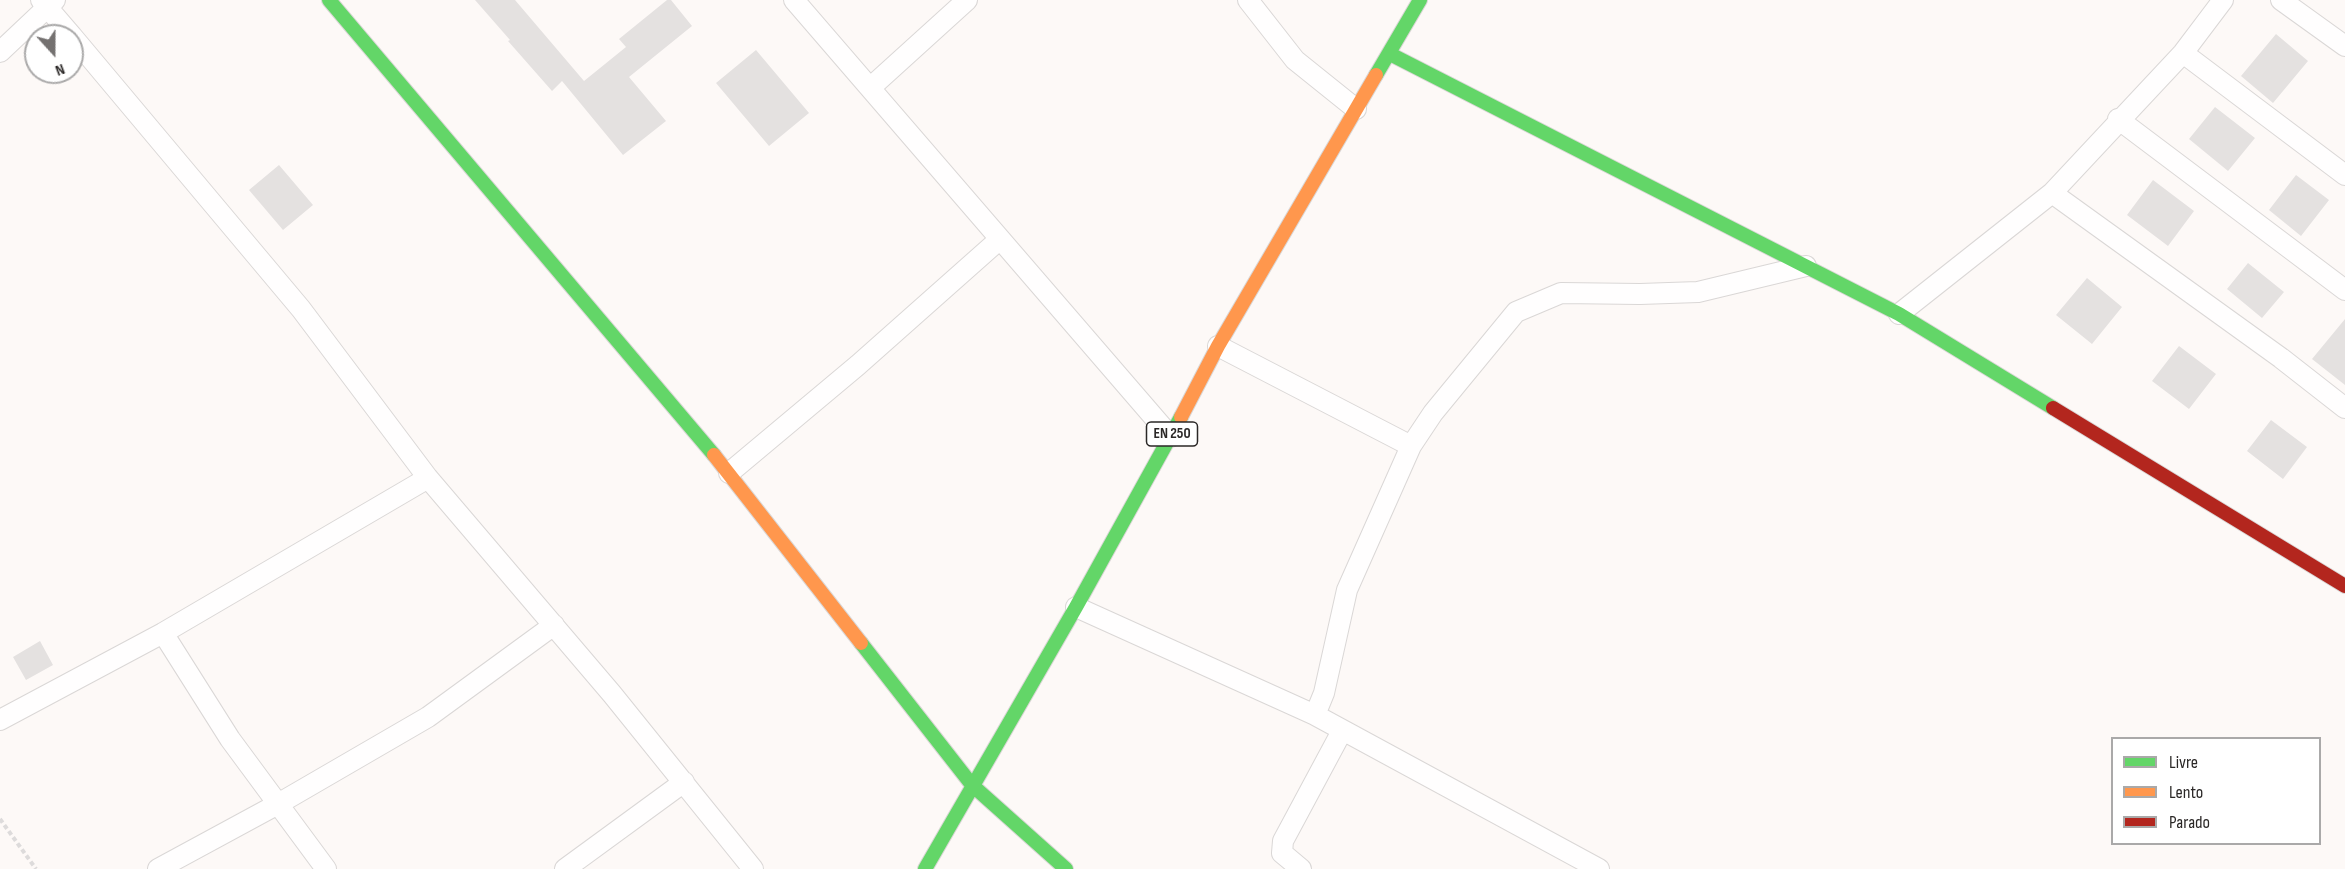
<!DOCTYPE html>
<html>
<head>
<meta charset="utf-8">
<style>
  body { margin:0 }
  #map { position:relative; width:2345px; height:869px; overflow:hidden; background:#fdf9f7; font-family:"Sofia Sans Condensed",sans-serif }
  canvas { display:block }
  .legend { position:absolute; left:2111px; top:737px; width:210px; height:108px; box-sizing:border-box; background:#fff; border:2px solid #aaa9a9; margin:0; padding:8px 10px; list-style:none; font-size:18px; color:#2b2827 }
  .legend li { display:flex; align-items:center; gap:12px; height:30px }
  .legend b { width:30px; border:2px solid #aaa9a9 }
  .north { position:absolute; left:24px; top:24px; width:60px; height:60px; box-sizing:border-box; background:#fff; border:2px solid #aaa9a9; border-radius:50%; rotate:159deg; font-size:16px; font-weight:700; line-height:24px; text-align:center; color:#2b2827 }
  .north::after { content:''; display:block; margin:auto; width:21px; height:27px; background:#747170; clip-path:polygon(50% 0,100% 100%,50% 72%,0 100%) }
</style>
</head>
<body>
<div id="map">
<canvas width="2345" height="869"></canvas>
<ul class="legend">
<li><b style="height:8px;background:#63d668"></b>Livre</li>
<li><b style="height:8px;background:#ff974d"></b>Lento</li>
<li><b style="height:8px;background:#b3261e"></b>Parado</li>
</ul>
<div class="north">N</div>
</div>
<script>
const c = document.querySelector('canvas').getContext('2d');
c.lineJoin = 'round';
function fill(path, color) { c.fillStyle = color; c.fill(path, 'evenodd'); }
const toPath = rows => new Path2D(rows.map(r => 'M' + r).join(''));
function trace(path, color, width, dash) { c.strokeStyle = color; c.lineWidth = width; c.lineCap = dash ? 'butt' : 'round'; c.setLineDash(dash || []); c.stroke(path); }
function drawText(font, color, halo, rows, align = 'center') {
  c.font = font + ' "Sofia Sans Condensed",sans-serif'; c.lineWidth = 5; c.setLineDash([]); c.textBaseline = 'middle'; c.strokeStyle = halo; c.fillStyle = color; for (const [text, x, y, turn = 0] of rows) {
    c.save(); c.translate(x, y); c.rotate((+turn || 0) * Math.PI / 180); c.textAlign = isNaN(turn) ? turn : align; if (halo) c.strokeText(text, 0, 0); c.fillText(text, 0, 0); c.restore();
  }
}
fill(toPath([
  [475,0,515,0,584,81,626,47,619,39,667,0,671,0,692,26,629,77,666,121,623,155,562,81,552,91,508,41,510,40],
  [2276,34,2308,61,2273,103,2241,76],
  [756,50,809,113,769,146,716,83],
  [2215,107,2255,138,2228,171,2189,139],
  [279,165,313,205,283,230,249,190],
  [2296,175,2329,200,2301,236,2269,210],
  [2153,180,2194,211,2168,246,2127,215],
  [2248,263,2284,292,2262,318,2227,289],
  [2087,278,2122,307,2092,344,2056,315],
  [2345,319,2345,385,2312,359],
  [2179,346,2216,374,2189,409,2152,381],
  [2271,420,2307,447,2283,479,2247,451],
  [40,641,53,665,26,680,13,657]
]), '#e4e1e0');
const street = toPath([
  [41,0,72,36],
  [794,0,1171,437],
  [1248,0,1295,60,1356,109],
  [2281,0,2345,46],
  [72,36,301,309,428,478,612,694,753,869],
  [0,52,55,0],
  [2183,53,2345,175],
  [870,88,967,0],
  [2118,119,2345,290],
  [2052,193,2281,358,2345,408],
  [1899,314,2052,193,2183,53,2223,0],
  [1218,346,1411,446,1433,413,1516,312,1561,293,1640,294,1698,292,1806,266],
  [729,473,858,365,1000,239],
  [1076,607,1315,715,1599,869],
  [163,633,230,739,326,869],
  [1315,715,1324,693,1347,590,1411,446],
  [0,720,163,633,428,478],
  [158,869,278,804,428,717,554,625],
  [565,869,684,782],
  [1301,869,1282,853,1283,841,1342,731]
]);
const fast = toPath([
  [329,0,714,455],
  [1390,54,1899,314,2053,408],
  [1376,75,1420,0],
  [861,643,972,785,1066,869],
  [925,869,1076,607,1181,417]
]);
const slow = toPath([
  [1181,417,1218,346,1376,75],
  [714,455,861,643]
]);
const jam = toPath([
  [2053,408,2345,586]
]);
trace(street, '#dad7d6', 22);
trace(fast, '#dad7d6', 16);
trace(slow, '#dad7d6', 16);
trace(jam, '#dad7d6', 16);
trace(toPath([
  [0,819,36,869]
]), '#dddbdb', 4, [4.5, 3]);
trace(street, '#fffefe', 20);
trace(fast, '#63d668', 14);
trace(slow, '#ff974d', 14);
trace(jam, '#b3261e', 14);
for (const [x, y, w] of [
  [1172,434,51]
]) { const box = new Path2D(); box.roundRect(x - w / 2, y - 12, w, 24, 4.5); c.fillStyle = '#fff'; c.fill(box); trace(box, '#2b2827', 1.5); }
drawText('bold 15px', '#2b2827', null, [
  ["EN 250",1172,434]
]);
</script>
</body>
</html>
